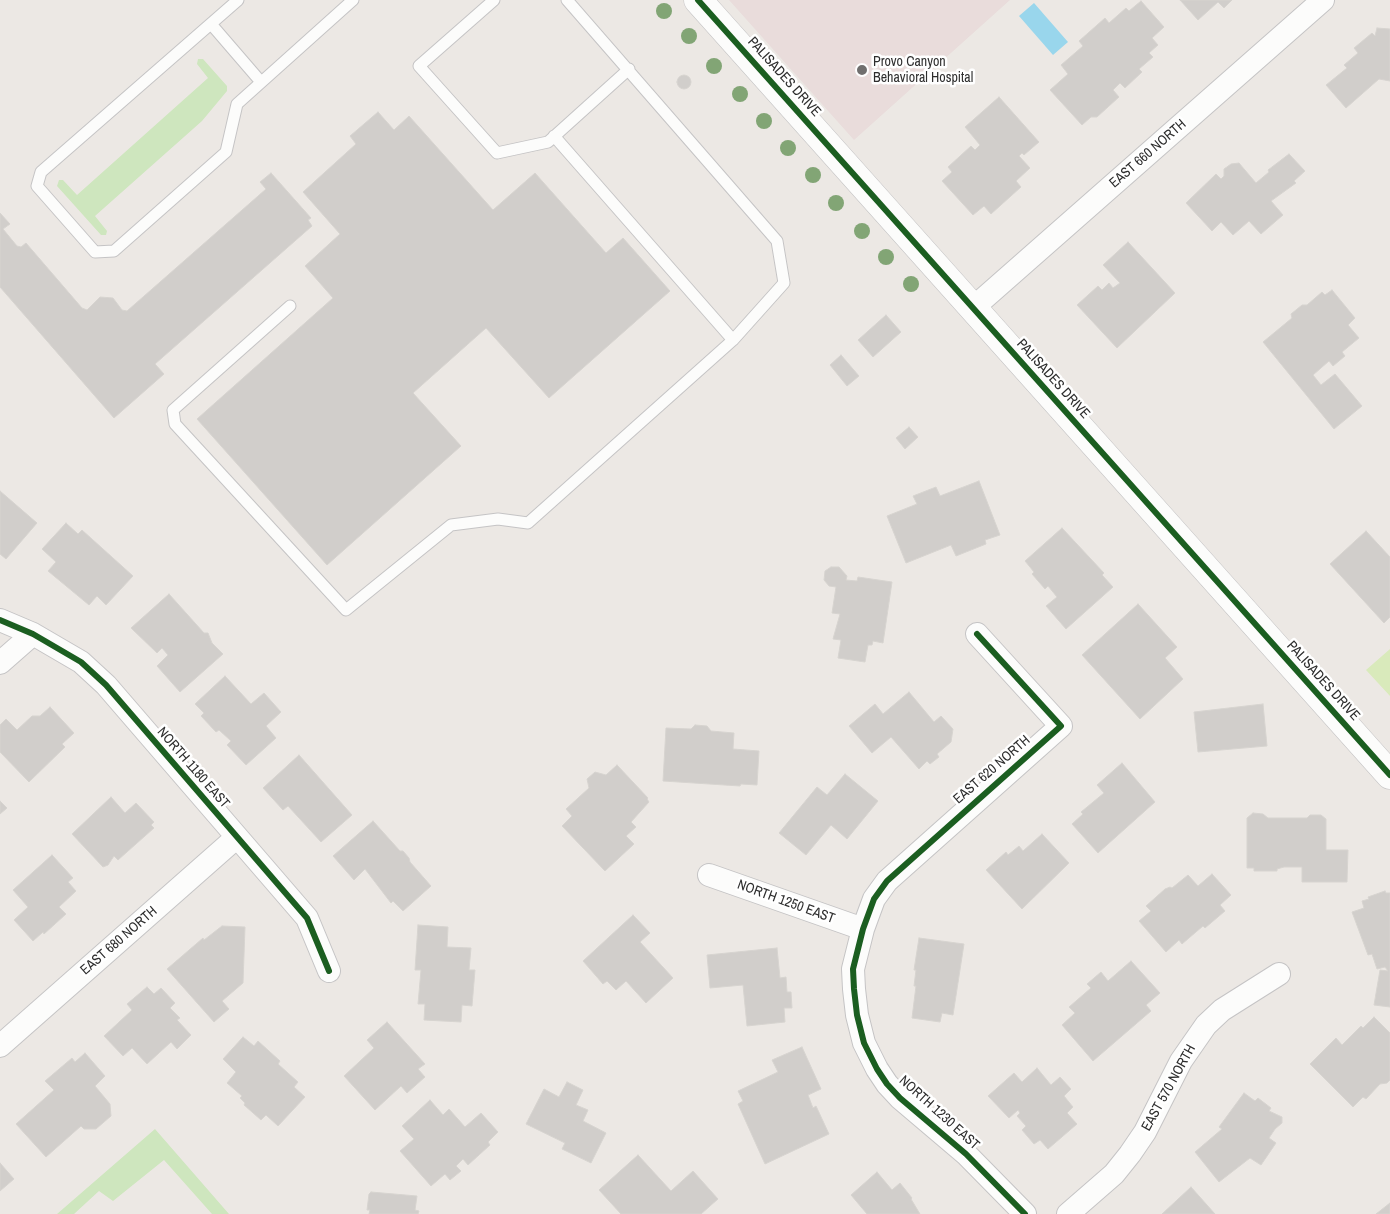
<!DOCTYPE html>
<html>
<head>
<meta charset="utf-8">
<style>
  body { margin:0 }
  canvas { display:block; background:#ece8e4 }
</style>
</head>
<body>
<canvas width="1390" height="1214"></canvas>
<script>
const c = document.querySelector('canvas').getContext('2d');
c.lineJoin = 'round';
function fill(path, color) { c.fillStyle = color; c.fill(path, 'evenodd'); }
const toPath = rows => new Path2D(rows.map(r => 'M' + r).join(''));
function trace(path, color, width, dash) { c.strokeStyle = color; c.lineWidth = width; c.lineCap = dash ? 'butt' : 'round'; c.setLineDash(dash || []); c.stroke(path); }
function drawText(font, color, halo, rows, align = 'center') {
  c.font = font + ' "Archivo Narrow",sans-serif'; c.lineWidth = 5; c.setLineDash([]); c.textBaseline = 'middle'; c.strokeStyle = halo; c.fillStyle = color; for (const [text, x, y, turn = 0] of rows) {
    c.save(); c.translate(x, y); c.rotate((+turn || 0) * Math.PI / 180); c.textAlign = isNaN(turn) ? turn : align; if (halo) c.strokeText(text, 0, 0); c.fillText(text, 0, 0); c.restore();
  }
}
fill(toPath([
  [729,0,1010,0,854,140]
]), '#e9dcdb');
fill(toPath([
  [198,59,203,59,227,86,227,91,202,121,95,216,107,231,106,235,101,235,57,186,59,180,63,180,77,195,208,78,197,64],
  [155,1129,229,1214,212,1214,164,1160,113,1201,99,1191,74,1214,57,1214]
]), '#cee6be');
fill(toPath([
  [1390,649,1390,696,1366,670]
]), '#d9eabb');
fill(toPath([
  [1034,3,1068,42,1053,55,1019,16]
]), '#99d6ec');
const building = toPath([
  [1180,0,1232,0,1224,8,1218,2,1198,20,1180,0],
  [1141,1,1164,27,1152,38,1158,45,1149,53,1153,57,1139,69,1142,72,1125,88,1120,83,1113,90,1119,97,1097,117,1091,117,1082,125,1050,90,1068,74,1061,65,1083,46,1079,41,1105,18,1109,23,1126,8,1129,11,1141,1],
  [1377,28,1390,29,1390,81,1379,79,1346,108,1326,85,1347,68,1344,65,1358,53,1354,48,1372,33,1375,36,1377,28],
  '677 82a7 7 0 1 1 14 0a7 7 0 1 1-14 0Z',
  [999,97,1039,142,1024,155,1022,153,1019,156,1030,168,1016,181,1021,187,991,214,984,206,973,215,942,181,952,172,948,167,971,146,975,150,980,145,965,127,999,97],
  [378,112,394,130,409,116,493,210,535,173,606,253,623,238,670,291,549,398,486,328,413,393,461,446,327,565,197,419,333,298,305,266,340,234,303,192,356,144,350,136,378,112],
  [1289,154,1305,171,1294,181,1296,183,1271,201,1283,215,1261,234,1249,221,1233,235,1221,222,1212,231,1186,203,1216,174,1221,179,1224,176,1224,169,1231,164,1239,163,1256,183,1269,172,1268,170,1289,154],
  [271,173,311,218,308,220,312,226,155,364,164,374,114,418,0,287,0,213,10,224,3,229,17,246,21,247,26,243,82,308,87,310,100,297,113,298,122,310,127,311,266,189,260,182,271,173],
  [1128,242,1175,293,1117,348,1077,305,1098,286,1102,290,1109,283,1113,288,1120,283,1103,265,1128,242],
  [1332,290,1355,318,1348,325,1359,338,1342,352,1345,356,1333,366,1329,361,1313,375,1321,385,1335,374,1362,406,1334,429,1263,342,1292,318,1291,314,1302,305,1307,305,1322,292,1325,295,1332,290],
  [886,315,901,332,873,357,858,340,886,315],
  [841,355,859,376,847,386,830,365,841,355],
  [909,427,918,437,905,449,896,438,909,427],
  [979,481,1000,535,985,540,986,544,956,556,951,545,906,563,887,516,917,504,913,496,936,487,940,496,979,481],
  [0,491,37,523,6,559,0,554,0,491],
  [66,523,78,534,82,530,133,576,106,605,97,596,89,605,48,571,56,562,42,549,66,523],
  [1062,528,1104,573,1102,575,1113,587,1066,629,1046,606,1057,597,1048,586,1045,589,1032,574,1034,572,1025,561,1062,528],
  [1366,531,1390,557,1390,617,1384,623,1330,564,1366,531],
  [831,567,839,567,847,576,846,580,857,581,858,577,892,582,883,643,873,641,872,645,868,645,865,662,838,658,841,640,833,639,840,614,832,613,836,587,829,586,824,580,825,571,831,567],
  [169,594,204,633,208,633,212,643,223,654,180,692,157,666,168,655,162,648,157,653,131,628,169,594],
  [1138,604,1177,647,1165,658,1183,679,1140,719,1082,655,1138,604],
  [225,676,251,704,264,693,281,712,266,726,276,738,246,765,227,745,231,741,219,730,216,732,201,716,204,713,195,704,225,676],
  [909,692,934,722,941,716,953,729,951,742,937,754,939,757,930,764,927,761,919,769,891,737,872,753,849,726,875,704,883,714,909,692],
  [1263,704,1267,746,1198,752,1194,712,1263,704],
  [50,707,74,733,62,744,65,747,29,782,0,752,0,725,6,719,17,730,32,716,40,716,50,707],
  [695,725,707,726,711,731,734,733,733,749,759,751,757,785,741,784,740,786,663,781,666,728,691,729,695,725],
  [299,755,352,815,321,842,288,806,283,810,263,788,299,755],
  [1122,763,1155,802,1098,853,1072,824,1083,814,1081,812,1104,793,1097,785,1122,763],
  [617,765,648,798,647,799,649,802,631,822,636,827,626,836,634,844,605,871,562,826,572,816,566,809,589,788,587,779,595,772,606,775,617,765],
  [845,774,878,801,847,839,831,825,806,855,779,833,817,787,827,795,845,774],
  [111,797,125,813,136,803,154,822,151,825,154,828,118,860,114,856,108,865,103,867,72,834,111,797],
  [0,801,7,808,0,814,0,801],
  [1253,813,1263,814,1268,818,1307,818,1310,815,1321,815,1326,819,1326,850,1348,850,1347,882,1302,882,1302,867,1284,867,1277,869,1277,871,1254,871,1254,868,1247,868,1247,818,1253,813],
  [373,821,400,851,403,851,409,858,410,862,431,886,403,911,393,901,391,903,365,869,354,880,333,856,373,821],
  [1042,834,1069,863,1022,909,986,870,1006,852,1008,855,1019,846,1023,851,1042,834],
  [52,855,73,878,68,882,76,891,59,907,66,914,44,934,43,932,33,941,14,920,28,907,13,890,52,855],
  [1212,874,1231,895,1220,905,1225,911,1205,928,1203,926,1182,944,1179,940,1166,952,1139,921,1151,911,1146,906,1165,889,1170,887,1172,888,1188,875,1198,886,1212,874],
  [1385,891,1386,893,1390,893,1390,1007,1374,1005,1380,970,1388,971,1385,967,1377,969,1372,954,1368,955,1352,912,1364,908,1362,901,1369,899,1368,897,1385,891],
  [633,915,650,933,640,942,673,978,646,1003,626,981,616,990,607,981,603,984,583,961,633,915],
  [418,925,448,927,447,947,471,948,469,970,475,970,472,1006,462,1005,461,1022,424,1020,425,1004,418,1004,421,970,415,970,418,925],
  [222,926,245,927,243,983,222,1001,229,1009,214,1022,167,969,203,938,204,940,222,926],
  [919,938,964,944,953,1015,942,1013,940,1022,912,1018,916,986,914,986,916,970,914,970,919,938],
  [777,948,780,978,786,977,787,992,791,992,792,1008,784,1008,785,1022,747,1026,743,985,710,988,707,955,777,948],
  [1131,961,1160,993,1146,1005,1151,1011,1093,1061,1062,1025,1075,1013,1069,1007,1091,988,1087,984,1101,972,1108,981,1131,961],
  [147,987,154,994,161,988,175,1003,170,1008,180,1018,177,1020,191,1035,177,1049,171,1042,147,1064,132,1048,123,1056,104,1036,132,1010,127,1004,147,987],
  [1374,1017,1390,1033,1390,1080,1387,1083,1380,1084,1366,1099,1363,1097,1353,1107,1310,1064,1336,1038,1342,1045,1361,1026,1363,1028,1374,1017],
  [387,1022,425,1064,418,1069,425,1077,407,1093,401,1086,375,1110,344,1076,374,1048,367,1040,387,1022],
  [243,1037,254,1046,258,1041,280,1061,278,1064,298,1082,294,1087,305,1097,278,1126,266,1115,261,1120,244,1105,245,1103,240,1098,242,1096,227,1083,236,1072,223,1059,243,1037],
  [802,1047,821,1089,808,1095,813,1108,816,1106,829,1134,765,1164,738,1104,743,1101,738,1091,778,1072,772,1060,802,1047],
  [85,1053,105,1076,95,1086,110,1104,111,1116,96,1129,84,1129,81,1126,46,1157,16,1124,54,1090,45,1081,72,1058,75,1062,85,1053],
  [1037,1068,1051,1085,1060,1077,1071,1089,1064,1096,1073,1107,1067,1113,1077,1124,1048,1149,1040,1140,1034,1144,1022,1130,1026,1126,1017,1116,1020,1113,1018,1110,1009,1118,988,1096,1014,1073,1022,1082,1037,1068],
  [567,1082,583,1090,576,1105,588,1110,583,1121,606,1133,591,1163,562,1149,565,1143,526,1124,544,1089,559,1097,567,1082],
  [1244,1093,1255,1101,1258,1098,1271,1108,1269,1111,1282,1117,1282,1123,1275,1129,1269,1138,1276,1143,1261,1165,1250,1158,1219,1182,1195,1152,1222,1129,1219,1127,1244,1093],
  [430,1100,443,1115,449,1109,465,1127,481,1113,498,1132,488,1142,490,1145,468,1165,463,1159,456,1166,461,1171,450,1180,445,1174,431,1186,400,1151,414,1139,402,1126,430,1100],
  [638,1155,671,1191,693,1171,718,1199,701,1214,621,1214,599,1190,638,1155],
  [0,1163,14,1179,0,1191,0,1163],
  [877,1172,892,1190,900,1183,912,1198,911,1199,920,1214,867,1214,851,1195,877,1172],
  [1191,1187,1215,1214,1162,1214,1191,1187],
  [371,1192,417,1196,415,1210,419,1211,418,1214,369,1214,370,1210,367,1210,369,1194,371,1192],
  [1390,1203,1390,1214,1376,1214,1390,1203]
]);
fill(building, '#d1cecb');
trace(building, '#d7d4d0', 1);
const lane = toPath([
  [238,0,41,172,37,186,95,252,114,251,226,152,237,104,353,0],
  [494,0,419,66,497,153,548,142,629,69],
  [211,24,261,82],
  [554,136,733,340],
  [290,306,173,410,175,424,346,610,451,525,498,519,528,523,733,340,784,283,777,241,567,0]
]);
const street = toPath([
  [973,308,1323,0],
  [0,620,33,634,81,662,106,685,307,918,329,971],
  [977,634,1061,726,887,881,874,899,863,929,853,969,854,989,857,1015,864,1043,877,1069,887,1084,900,1098,966,1154,1025,1214],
  [0,663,33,634],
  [709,875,863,929],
  [0,1046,237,837],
  [1068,1214,1114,1174,1130,1154,1145,1132,1181,1061,1206,1025,1222,1010,1279,974]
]);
const secondary = toPath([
  [698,0,1390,775]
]);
trace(lane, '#c5c4c5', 13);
trace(street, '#c5c4c5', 24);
trace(secondary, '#c5c4c5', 29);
trace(lane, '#fcfcfb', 11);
trace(street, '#fcfcfb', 22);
trace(secondary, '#fcfcfb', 28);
trace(toPath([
  [698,0,1390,775],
  [0,620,33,634,81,662,106,685,307,918,329,971],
  [977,634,1061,726,887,881,874,899,863,929,853,969,854,989,857,1015,864,1043,877,1069,887,1084,900,1098,966,1154,1025,1214]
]), '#1b5e20', 6);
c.fillStyle = '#82a575';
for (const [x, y] of [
  [664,11],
  [689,36],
  [714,66],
  [740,94],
  [764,121],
  [788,148],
  [813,175],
  [836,203],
  [862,231],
  [886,257],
  [911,284]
]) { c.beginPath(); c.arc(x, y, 8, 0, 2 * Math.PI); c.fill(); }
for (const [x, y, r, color] of [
  [862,70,6,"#706f6e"]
]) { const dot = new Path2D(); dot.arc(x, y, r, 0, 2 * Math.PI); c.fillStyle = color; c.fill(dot); trace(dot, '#fff', 2); }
drawText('14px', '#2e2e2e', '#fff', [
  ["Provo Canyon",873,62],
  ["Behavioral Hospital",873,78]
], 'left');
drawText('14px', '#2e2e2e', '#fff', [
  ["PALISADES DRIVE",784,77,48],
  ["EAST 660 NORTH",1148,154,-41],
  ["PALISADES DRIVE",1053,379,48],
  ["PALISADES DRIVE",1323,681,48],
  ["NORTH 1180 EAST",193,768,49],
  ["EAST 620 NORTH",992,770,-41],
  ["NORTH 1250 EAST",786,902,20],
  ["EAST 680 NORTH",119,941,-41],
  ["EAST 570 NORTH",1169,1088,-61],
  ["NORTH 1230 EAST",939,1113,42]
]);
</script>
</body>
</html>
